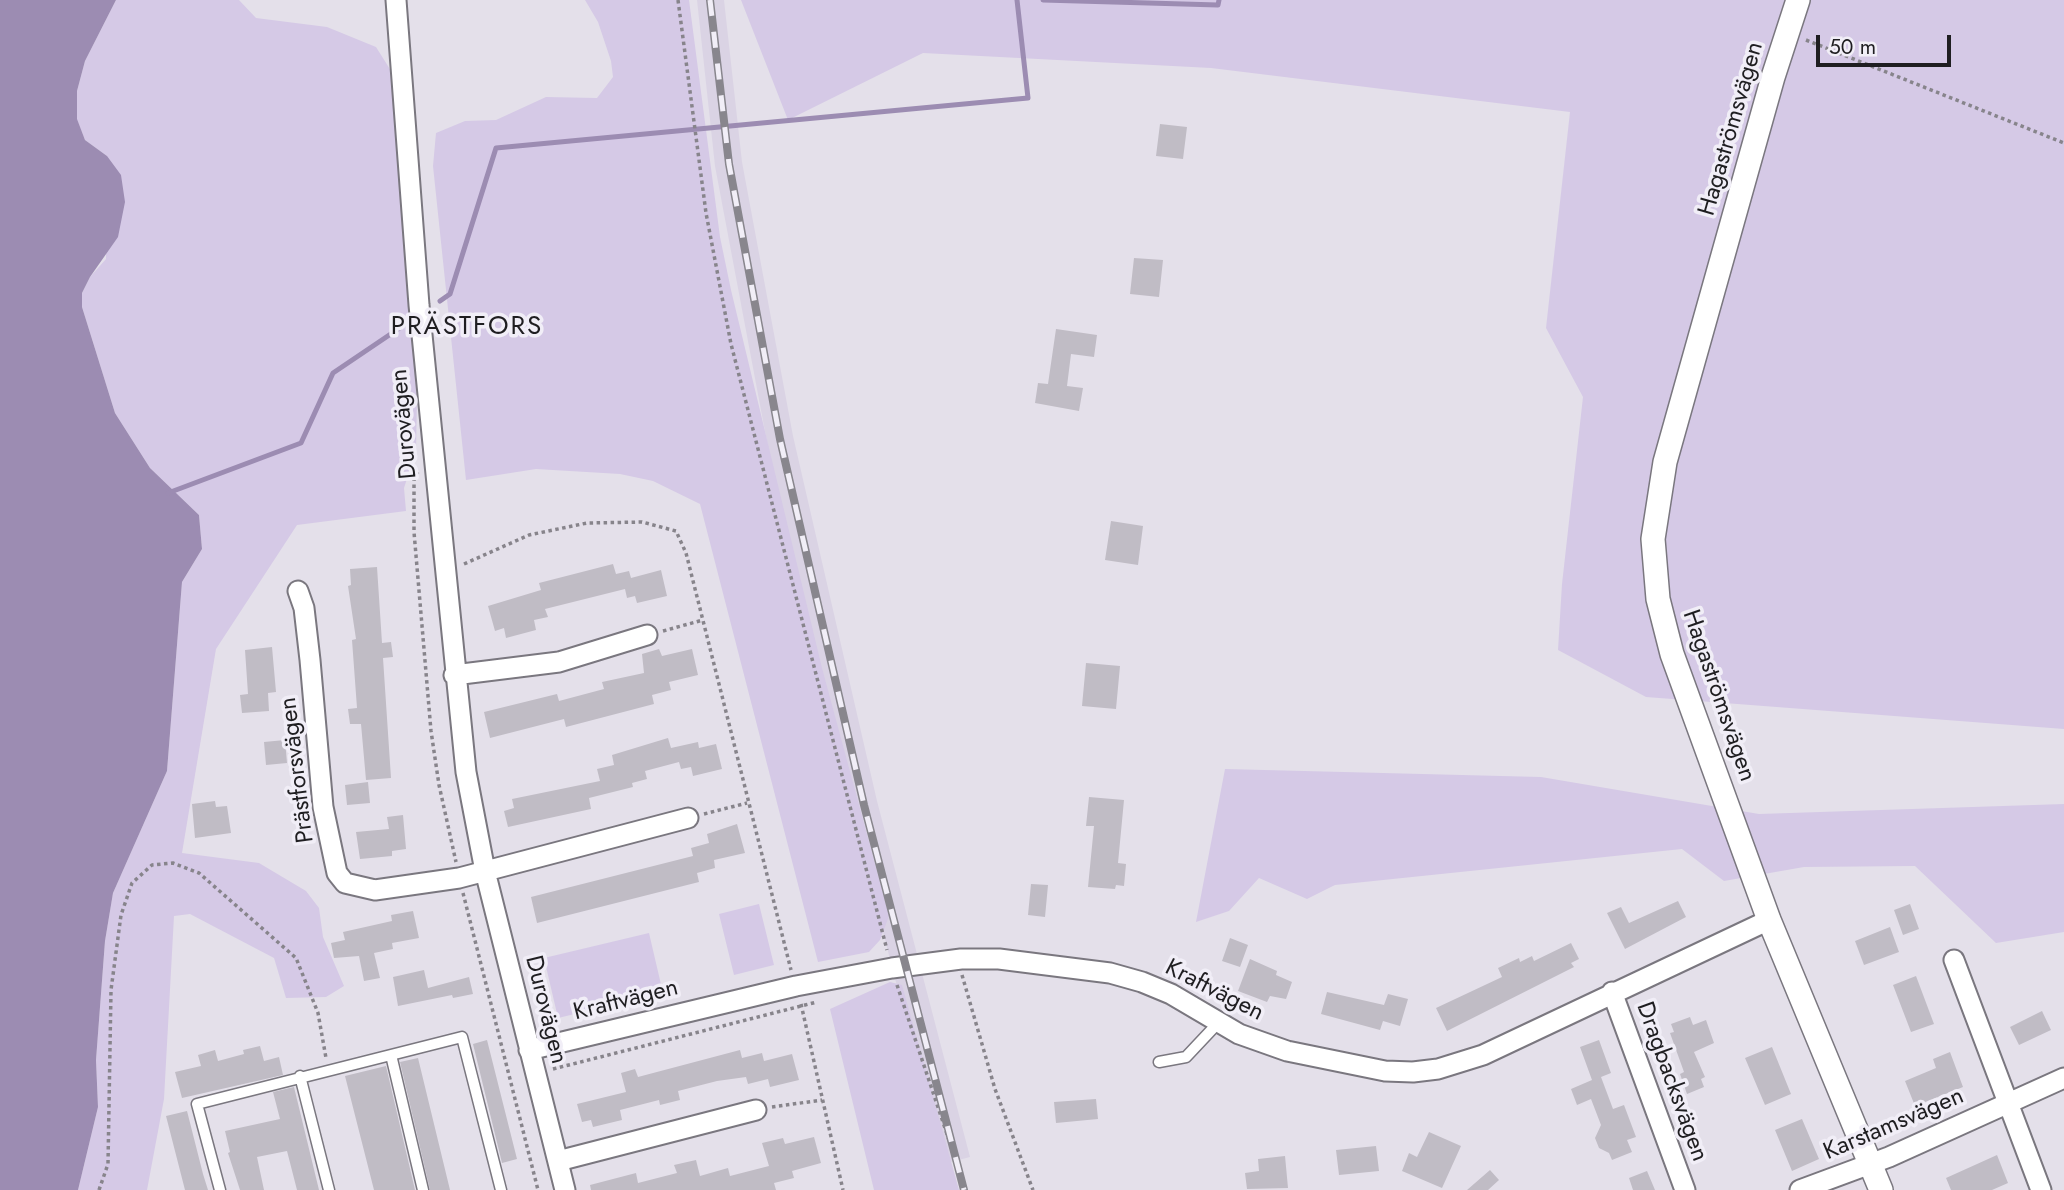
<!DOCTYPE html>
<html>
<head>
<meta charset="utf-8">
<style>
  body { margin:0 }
  #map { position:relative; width:2064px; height:1190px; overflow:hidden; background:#e4e0ea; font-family:Jost,sans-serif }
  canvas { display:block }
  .scale { position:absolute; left:1816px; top:35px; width:135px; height:32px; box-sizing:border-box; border:4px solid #1f1e21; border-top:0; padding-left:9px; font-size:21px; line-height:24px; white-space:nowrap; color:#1f1e21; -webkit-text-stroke:5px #f1eef7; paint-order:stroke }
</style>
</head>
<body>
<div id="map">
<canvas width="2064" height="1190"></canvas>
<div class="scale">50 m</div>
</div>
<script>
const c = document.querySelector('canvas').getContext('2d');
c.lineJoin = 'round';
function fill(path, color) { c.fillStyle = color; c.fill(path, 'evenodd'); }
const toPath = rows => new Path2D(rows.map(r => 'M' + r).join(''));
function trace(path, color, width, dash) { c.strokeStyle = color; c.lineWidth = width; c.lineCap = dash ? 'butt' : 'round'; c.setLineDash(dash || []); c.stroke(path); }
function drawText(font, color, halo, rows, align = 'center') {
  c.font = font + ' Jost,sans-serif'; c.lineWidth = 7; c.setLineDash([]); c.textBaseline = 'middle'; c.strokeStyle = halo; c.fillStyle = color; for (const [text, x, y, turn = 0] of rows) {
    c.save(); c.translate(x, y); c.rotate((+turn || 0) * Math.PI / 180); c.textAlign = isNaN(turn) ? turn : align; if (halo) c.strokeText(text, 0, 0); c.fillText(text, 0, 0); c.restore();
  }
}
fill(toPath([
  [697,0,724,0,742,162,793,436,877,801,970,1157,943,1164,851,808,767,442,715,166]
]), '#dad3e4');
fill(toPath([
  [116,0,239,0,256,18,327,27,376,47,393,74,417,399,416,451,404,488,406,511,297,525,216,649,182,853,259,863,306,891,319,908,323,937,344,986,326,997,286,998,274,958,190,914,174,916,164,1099,147,1190,78,1190,98,1107,96,1060,105,941,113,893,167,771,182,582,202,549,199,515,150,468,115,413,82,307,82,293,90,277,106,259,107,156,85,140,77,120,77,91,85,61],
  [585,0,689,0,720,237,731,290,822,668,889,916,880,940,869,952,818,962,700,504,653,481,620,474,536,469,466,480,433,166,436,133,465,121,496,120,546,97,597,98,613,77,611,61,598,22],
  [741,0,2064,0,2064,729,1646,697,1558,650,1562,584,1583,397,1546,328,1570,112,1211,68,923,53,788,120],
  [1225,769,1541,777,1759,814,2064,804,2064,932,1996,943,1915,866,1804,867,1724,881,1682,849,1335,885,1307,899,1259,878,1229,911,1196,922],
  [759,904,774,965,734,975,719,914],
  [649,933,663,993,558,1018,544,958],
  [890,982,902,985,959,1190,874,1190,830,1009]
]), '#d5c9e6');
fill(toPath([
  [0,0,116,0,85,61,77,91,77,119,85,140,107,156,121,175,125,202,118,237,90,277,82,293,82,307,115,413,150,468,199,515,202,549,182,582,167,771,113,893,105,941,96,1060,98,1107,78,1190,0,1190]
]), '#9c8cb2');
trace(toPath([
  [1043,0,1218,5,1219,0],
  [440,301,450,294,496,148,1028,98,1017,0],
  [168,493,301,443,333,373,410,321]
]), '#9c8cb2', 5);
fill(toPath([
  [1160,124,1187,127,1183,159,1156,156],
  [1134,258,1163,260,1159,297,1130,294],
  [1056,329,1097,335,1094,357,1071,354,1067,386,1083,388,1079,411,1035,403,1038,383,1048,384],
  [1111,521,1143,526,1138,565,1105,560],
  [613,564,616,574,629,571,631,578,661,570,667,596,637,603,635,596,627,598,625,589,545,609,548,617,534,620,536,630,506,638,504,628,495,631,488,606,541,590,539,583],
  [377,567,382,643,391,642,393,657,383,658,391,778,366,780,361,724,350,724,348,709,357,708,352,640,356,639,348,586,351,585,350,569],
  [272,647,276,692,268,693,269,711,242,713,240,695,248,694,245,650],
  [659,649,662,656,692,649,698,675,669,682,671,690,652,695,654,704,566,727,564,719,490,738,484,712,557,694,559,701,604,689,602,682,644,673,642,654],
  [1086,663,1120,666,1116,709,1082,706],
  [668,738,671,748,698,742,699,748,716,744,722,769,693,776,691,767,681,769,679,762,645,771,647,779,632,783,633,787,589,798,591,809,508,827,504,811,514,808,512,799,600,781,597,769,614,765,612,755],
  [285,740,287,763,266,765,264,742],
  [368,782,370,803,347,805,345,785],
  [1089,797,1124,800,1118,863,1126,864,1124,886,1116,885,1115,889,1088,887,1094,826,1086,826],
  [215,801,216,807,227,806,231,833,195,838,192,804],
  [403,815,406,849,392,851,392,856,360,859,356,832,389,829,387,817],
  [737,824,745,853,714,860,715,868,697,873,699,882,537,923,531,897,693,856,691,848,709,843,707,834],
  [1031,884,1048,885,1045,917,1028,915],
  [1678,901,1686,917,1625,949,1607,913,1621,907,1629,923],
  [1910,904,1919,929,1903,935,1894,910],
  [413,911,419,938,392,943,393,949,374,953,380,978,364,981,359,956,334,958,331,943,345,940,343,932,392,921,391,915],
  [1890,927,1899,952,1864,965,1855,941],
  [1230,938,1248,945,1240,967,1222,961],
  [1571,943,1579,959,1571,963,1574,967,1447,1031,1436,1008,1502,977,1498,968,1519,958,1520,962,1532,956,1534,961],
  [1250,959,1277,971,1276,975,1292,982,1286,999,1270,996,1267,1002,1238,991],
  [424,970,428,988,469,977,473,994,453,998,452,995,398,1006,393,977],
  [1916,976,1934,1024,1911,1032,1893,985],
  [1327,992,1384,1005,1388,994,1408,999,1400,1026,1383,1021,1380,1030,1321,1014],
  [2042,1011,2051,1030,2019,1045,2010,1027],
  [1690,1017,1693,1025,1706,1020,1714,1043,1694,1052,1705,1077,1701,1079,1704,1087,1687,1094,1680,1074,1684,1072,1670,1033,1674,1032,1671,1024],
  [487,1040,517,1159,502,1163,473,1044],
  [1599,1040,1611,1073,1601,1077,1613,1109,1624,1105,1636,1137,1627,1140,1632,1152,1612,1160,1609,1153,1599,1148,1595,1138,1601,1125,1591,1099,1577,1105,1571,1089,1592,1080,1580,1047],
  [260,1046,264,1061,279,1057,283,1075,182,1098,175,1072,201,1066,198,1055,215,1050,218,1061,244,1054,243,1050],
  [1772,1047,1791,1094,1765,1105,1745,1058],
  [740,1050,742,1058,762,1053,764,1061,792,1054,799,1080,770,1087,768,1079,748,1084,746,1077,717,1081,678,1091,680,1100,660,1105,659,1100,620,1110,622,1120,593,1127,591,1120,582,1122,577,1104,626,1092,621,1073,635,1069,638,1077],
  [1950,1052,1963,1087,1915,1106,1905,1081,1936,1068,1933,1059],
  [418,1058,450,1190,430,1190,400,1062],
  [386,1066,415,1190,374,1190,345,1076],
  [294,1087,319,1190,297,1190,287,1151,257,1157,264,1190,240,1190,228,1153,230,1152,225,1131,280,1119,273,1092],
  [1096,1099,1098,1119,1056,1123,1054,1102],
  [187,1111,203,1174,208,1190,185,1190,166,1116],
  [1802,1119,1819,1159,1792,1171,1775,1130],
  [1429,1132,1461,1146,1442,1188,1402,1171,1409,1153,1417,1157],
  [814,1137,821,1163,792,1171,794,1178,774,1183,776,1190,591,1190,590,1185,636,1173,638,1183,677,1173,674,1165,696,1160,700,1176,728,1168,730,1176,769,1166,762,1143,783,1138,785,1144],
  [1376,1146,1379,1171,1339,1175,1336,1150],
  [1997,1155,2008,1183,1992,1190,1951,1190,1946,1178],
  [1285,1156,1288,1188,1247,1189,1245,1173,1259,1171,1258,1159],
  [1490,1170,1499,1180,1488,1190,1467,1190],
  [1647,1171,1655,1190,1633,1190,1629,1178]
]), '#c0bcc5');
const service = toPath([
  [391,1055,423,1190],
  [1159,1062,1186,1057,1218,1023],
  [300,1076,329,1190],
  [220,1190,197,1104,462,1037,501,1190]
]);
const minor = toPath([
  [396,0,419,305,466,772,485,871,565,1190],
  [298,591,304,608,310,660,323,807,337,873,345,883,375,890,459,878,688,818],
  [454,675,559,662,647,635],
  [1954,960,2041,1190],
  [1612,992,1685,1190],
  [529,1050,796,986,892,968,961,959,999,959,1110,973,1142,982,1171,994,1239,1034,1287,1051,1385,1071,1413,1072,1438,1069,1483,1055,1769,920],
  [558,1161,756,1110],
  [1800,1190,1889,1157,2064,1078]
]);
const tertiary = toPath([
  [1798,0,1773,77,1665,462,1653,539,1658,599,1672,654,1769,920,1881,1190]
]);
trace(service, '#7a777f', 13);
trace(minor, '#7a777f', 23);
trace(tertiary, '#7a777f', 26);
trace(toPath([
  [678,0,706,213,731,344,887,950],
  [1806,40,2064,143],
  [418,472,414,477,414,532,431,731,439,785,456,862],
  [464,564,529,535,587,523,642,522,676,531,686,553,791,970],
  [663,631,703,620],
  [704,814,747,803],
  [463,893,538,1190],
  [962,975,995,1089,1033,1190],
  [897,985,956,1161],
  [801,1004,843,1190],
  [553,1069,817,1002],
  [772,1107,822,1100],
  [99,1190,108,1164,111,990,121,915,132,883,152,865,173,863,199,873,296,958,318,1013,326,1058]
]), '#87848b', 3.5, [3.5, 3.5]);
trace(service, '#fff', 10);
trace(minor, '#fff', 19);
trace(tertiary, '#fff', 23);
const rail = toPath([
  [710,0,729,164,780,439,864,805,964,1190]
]);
trace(rail, '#88868d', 8);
trace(rail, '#f1eef7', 5, [16]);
drawText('24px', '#1f1e21', '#f1eef7', [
  ["Hagaströmsvägen",1732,129,-74],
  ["Durovägen",405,424,-95],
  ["Hagaströmsvägen",1718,696,71],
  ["Prästforsvägen",298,770,-97],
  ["Kraftvägen",1214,991,27],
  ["Kraftvägen",626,1001,-14],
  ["Durovägen",545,1010,76],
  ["Dragbacksvägen",1671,1082,70],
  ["Karstamsvägen",1894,1125,-23]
]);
c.letterSpacing = '2px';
drawText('26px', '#1f1e21', '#f1eef7', [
  ["PRÄSTFORS",467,328]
]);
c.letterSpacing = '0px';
</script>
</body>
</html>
